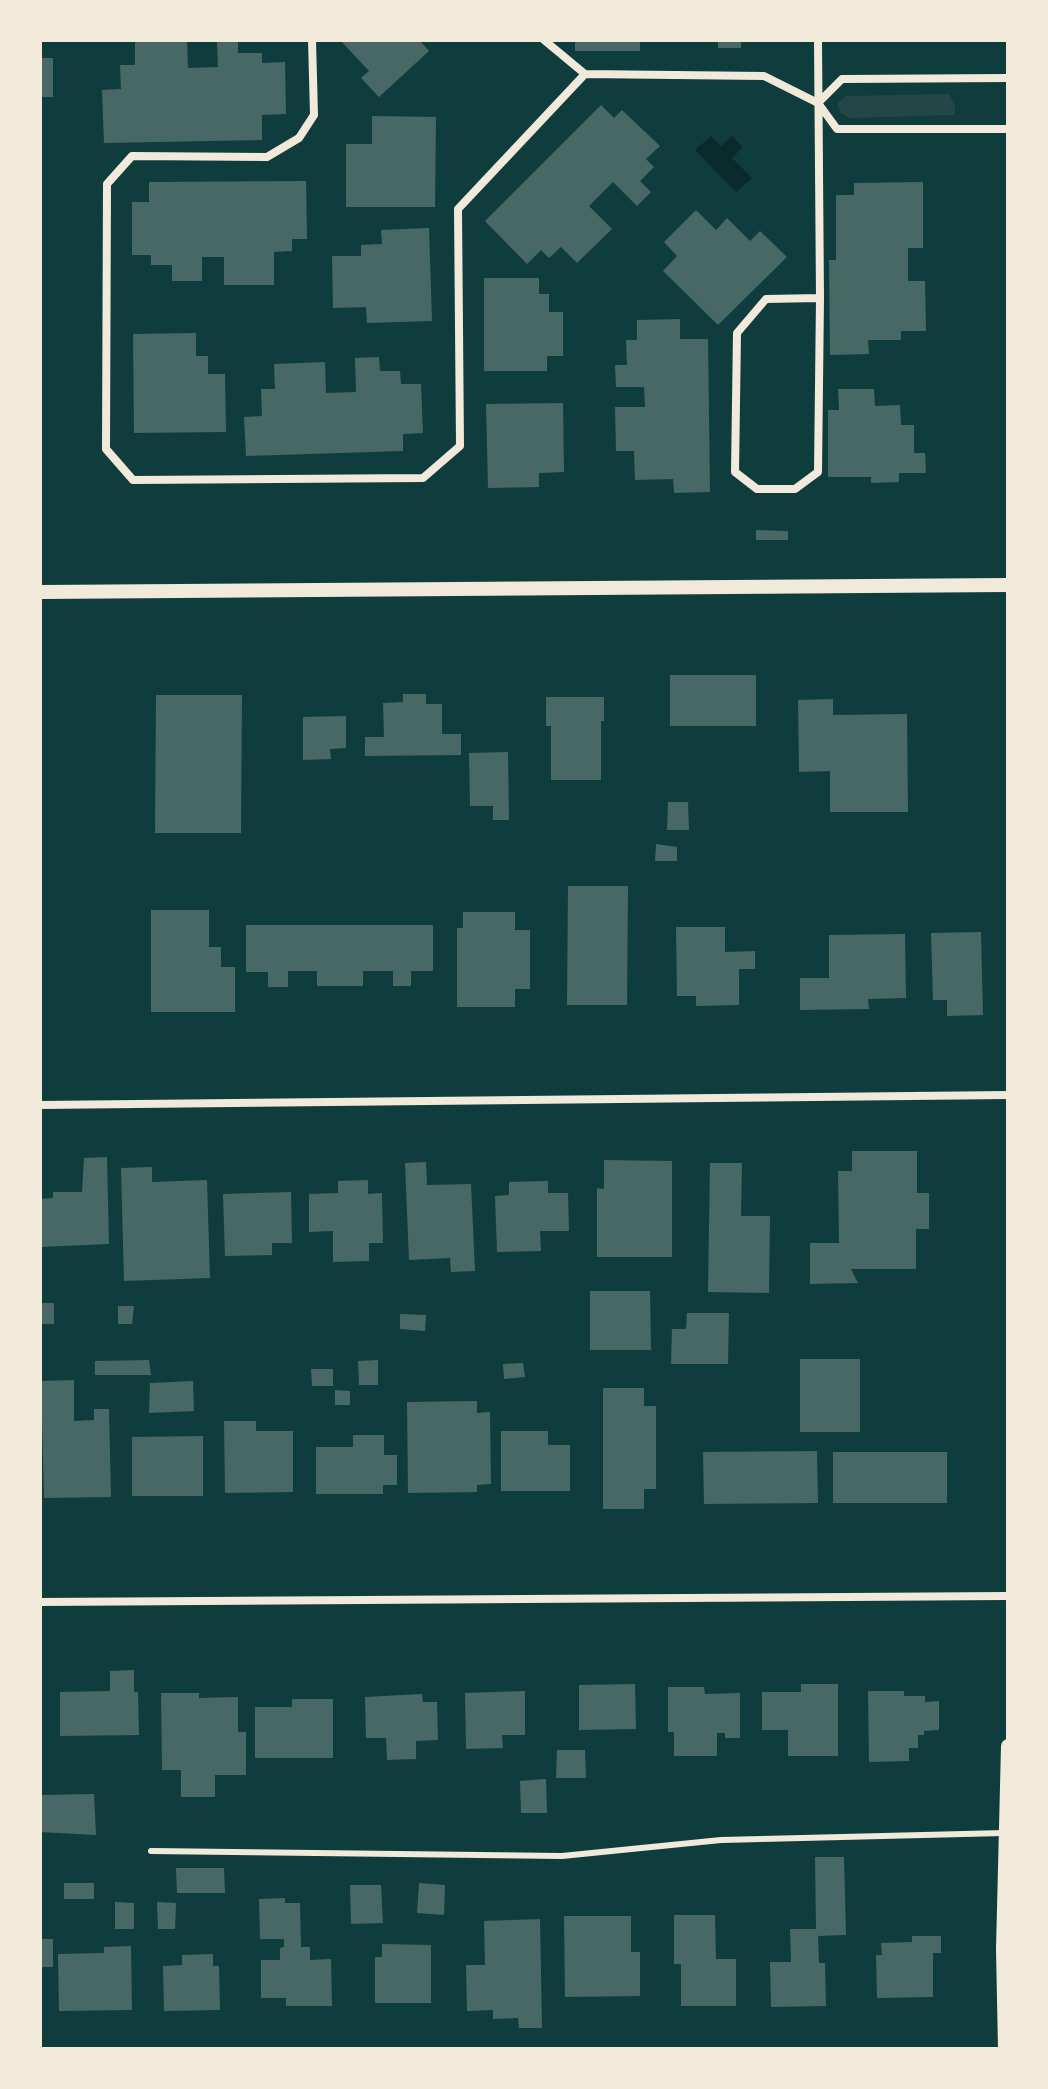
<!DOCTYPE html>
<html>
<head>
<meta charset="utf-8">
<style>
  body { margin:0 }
  #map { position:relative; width:1048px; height:2089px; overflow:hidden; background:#0f3d3e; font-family:Overpass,sans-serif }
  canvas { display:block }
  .frame { position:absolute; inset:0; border:42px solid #f1e9da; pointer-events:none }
</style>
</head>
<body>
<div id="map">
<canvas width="1048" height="2089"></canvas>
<div class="frame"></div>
</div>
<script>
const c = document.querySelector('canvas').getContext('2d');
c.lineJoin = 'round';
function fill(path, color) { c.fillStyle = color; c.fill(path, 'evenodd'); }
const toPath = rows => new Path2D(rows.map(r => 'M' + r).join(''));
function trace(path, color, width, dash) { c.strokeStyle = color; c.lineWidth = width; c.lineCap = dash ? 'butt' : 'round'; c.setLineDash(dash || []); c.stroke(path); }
fill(toPath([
  [949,94,955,104,955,115,849,118,841,113,837,104,846,96]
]), '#244646');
fill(toPath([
  [711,136,721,146,732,136,743,147,732,158,752,178,736,192,695,150]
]), '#0a2a2b');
fill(toPath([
  [135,40,187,40,188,68,218,67,217,42,238,41,238,53,262,53,262,63,285,62,286,114,262,115,262,140,104,143,102,90,121,89,120,65,135,65],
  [340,40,419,40,429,51,379,97,361,78,369,71],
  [575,40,640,40,640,51,575,51],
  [718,40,741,40,741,48,718,48],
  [40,58,53,58,53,97,40,97],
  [601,105,614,118,622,110,660,146,646,159,654,167,640,181,651,192,637,206,613,182,589,206,612,229,577,263,561,247,549,258,541,250,527,264,485,221],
  [372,116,436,117,435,207,346,207,346,144,372,144],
  [306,181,307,239,292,239,292,251,274,252,274,285,224,285,224,257,202,257,202,281,172,281,172,265,151,265,151,255,132,255,132,202,149,202,149,182],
  [923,182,923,248,908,248,908,281,925,281,926,331,901,331,901,340,868,340,869,354,830,355,829,260,836,260,836,195,854,195,854,183],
  [696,210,716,230,727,218,750,241,760,231,787,257,718,325,663,271,677,256,664,242],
  [429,228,432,321,367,323,366,307,333,308,332,256,361,256,361,245,382,244,381,230],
  [484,278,539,278,539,294,549,294,549,312,563,312,563,356,547,356,547,371,484,371],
  [680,319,680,339,708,339,710,492,674,493,673,479,635,480,634,451,616,451,615,407,645,407,644,387,616,387,615,365,627,365,626,340,637,340,637,320],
  [196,333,196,356,208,356,208,374,225,374,226,432,134,433,133,334],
  [379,357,380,371,400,371,401,384,421,384,423,433,403,434,403,451,246,456,244,417,262,416,261,389,275,389,274,364,325,362,326,393,356,392,355,358],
  [838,389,874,389,875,406,900,405,901,425,914,425,914,453,925,453,926,473,899,473,899,482,871,483,871,477,828,477,828,410,839,410],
  [563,403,564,472,539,473,539,487,488,488,486,404],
  [756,530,788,531,788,540,756,540],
  [670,675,756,675,756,726,670,726],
  [403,694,426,694,426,704,442,704,442,734,461,734,461,755,365,756,365,737,384,737,383,703,403,702],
  [156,695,242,695,241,833,155,833],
  [546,697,604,697,604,721,601,721,601,780,551,780,551,726,546,726],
  [833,699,833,715,907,714,908,812,830,812,830,771,799,772,798,700],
  [346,716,346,748,330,749,331,759,303,760,303,717],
  [508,752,509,820,493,820,493,806,470,806,469,753],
  [668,802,688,802,689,830,667,830],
  [656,844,677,847,677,861,655,861],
  [568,886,628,886,627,1005,567,1005],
  [151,910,209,910,209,947,221,947,221,967,235,967,235,1012,151,1012],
  [463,912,515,912,515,930,530,930,530,989,515,989,515,1007,457,1007,457,928,463,928],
  [246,925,433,925,433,971,411,971,411,986,393,986,393,971,363,971,363,986,317,986,317,971,288,971,288,987,268,987,268,972,246,972],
  [676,927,725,927,725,952,755,951,755,969,739,969,739,1005,696,1006,696,996,677,996],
  [981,932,983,1015,947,1016,947,1000,933,1000,931,933],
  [905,934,906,998,868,999,869,1009,800,1010,800,978,829,978,829,935],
  [852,1151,917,1151,917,1193,929,1193,929,1229,916,1229,916,1269,851,1269,858,1283,810,1284,810,1243,839,1243,838,1171,852,1171],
  [107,1157,109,1244,40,1247,40,1199,53,1198,53,1192,82,1192,84,1158],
  [604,1160,672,1161,672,1257,597,1257,597,1188,604,1189],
  [426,1162,427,1185,471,1184,475,1271,451,1272,450,1258,409,1260,405,1163],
  [710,1163,742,1163,741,1216,770,1216,769,1293,708,1292],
  [152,1167,152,1182,207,1180,210,1278,124,1281,121,1168],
  [368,1180,368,1194,382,1193,383,1243,369,1243,369,1261,333,1262,333,1231,309,1232,309,1194,338,1193,338,1181],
  [548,1181,548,1193,568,1193,569,1231,540,1231,541,1251,497,1252,495,1196,509,1195,509,1182],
  [291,1192,292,1243,272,1243,272,1255,225,1256,223,1194],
  [590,1291,650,1291,651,1350,590,1350],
  [40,1303,54,1303,54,1324,40,1324],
  [118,1306,134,1306,132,1324,118,1324],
  [687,1313,729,1313,728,1364,671,1364,672,1329,686,1329],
  [400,1314,426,1315,425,1331,400,1329],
  [800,1359,860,1359,860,1432,800,1432],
  [149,1360,151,1375,95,1375,95,1361],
  [378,1360,378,1385,359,1385,358,1361],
  [523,1363,525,1377,504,1379,503,1364],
  [311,1369,333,1369,333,1386,312,1386],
  [74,1380,74,1421,94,1420,94,1409,109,1409,111,1497,44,1498,41,1381],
  [193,1381,194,1411,149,1413,150,1383],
  [603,1388,644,1388,644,1406,656,1406,656,1489,644,1489,644,1509,603,1509],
  [335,1390,350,1391,350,1405,335,1405],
  [477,1401,477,1413,490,1412,491,1484,477,1485,477,1492,408,1493,407,1402],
  [224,1421,256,1421,256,1431,293,1431,293,1492,225,1493],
  [501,1431,548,1431,548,1445,570,1445,570,1491,501,1491],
  [353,1435,384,1435,384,1455,397,1455,397,1485,383,1485,383,1494,316,1494,316,1447,353,1447],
  [203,1436,203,1496,132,1496,132,1437],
  [817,1451,818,1503,704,1504,703,1452],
  [833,1452,947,1452,947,1503,833,1503],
  [134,1670,134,1692,138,1692,139,1735,60,1736,60,1692,110,1691,110,1671],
  [635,1684,636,1729,579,1730,579,1685],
  [801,1684,838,1684,838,1756,788,1756,788,1730,762,1730,762,1692,801,1692],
  [668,1687,704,1687,705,1694,740,1693,740,1738,725,1738,725,1733,717,1733,717,1756,674,1756,674,1732,668,1732],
  [525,1691,525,1735,502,1735,503,1748,466,1749,465,1693],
  [868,1691,904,1691,904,1696,925,1696,925,1702,939,1701,939,1730,924,1731,924,1735,918,1735,918,1748,909,1748,909,1761,869,1762],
  [161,1693,199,1693,199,1698,238,1697,238,1732,246,1732,246,1775,215,1775,215,1797,181,1797,181,1770,162,1770],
  [422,1694,423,1702,437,1702,438,1740,416,1741,416,1759,387,1760,386,1738,366,1738,365,1697],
  [292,1699,333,1699,333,1758,255,1758,255,1707,292,1707],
  [557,1750,585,1750,586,1778,556,1778],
  [546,1779,547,1813,521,1813,520,1781],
  [94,1794,96,1835,40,1832,40,1795],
  [815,1857,844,1857,846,1935,818,1936,819,1963,825,1963,826,2006,771,2007,770,1962,791,1962,790,1929,816,1929],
  [176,1868,224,1868,225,1893,177,1893],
  [64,1883,94,1883,94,1899,64,1899],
  [419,1883,445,1885,444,1915,417,1913],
  [350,1885,381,1885,383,1923,351,1924],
  [285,1898,285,1903,300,1903,301,1947,310,1947,310,1960,331,1959,332,2006,286,2006,286,1998,261,1998,261,1960,280,1960,280,1948,284,1947,284,1939,260,1939,259,1899],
  [115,1902,134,1903,134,1929,115,1929],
  [157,1902,176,1903,175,1929,158,1929],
  [674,1915,715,1915,716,1959,736,1959,736,2006,681,2006,681,1964,674,1964],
  [564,1916,631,1916,631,1952,640,1952,640,1996,565,1997],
  [540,1919,542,2028,519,2028,518,2018,493,2019,493,2010,467,2011,466,1965,485,1965,484,1921],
  [912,1936,941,1936,941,1953,933,1953,933,1997,877,1998,876,1955,882,1955,881,1943,912,1942],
  [40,1939,53,1939,53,1967,40,1967],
  [382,1944,431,1945,431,2003,375,2003,375,1957,382,1957],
  [131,1946,132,2010,59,2011,58,1954,104,1953,104,1947],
  [213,1954,213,1966,219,1966,220,2010,164,2011,163,1966,182,1965,182,1955]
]), '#486865');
trace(toPath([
  [151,1851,562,1856,721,1840,1004,1833]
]), '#f1e9da', 6);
trace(toPath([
  [312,40,314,115,299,138,267,157,132,156,107,184,106,449,133,480,423,478,460,446,458,209,585,74],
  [544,40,585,74,764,76,818,103,837,129,1008,129],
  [818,40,820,298,818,472,795,489,757,489,735,472,737,333,766,299,820,298],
  [818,103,842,79,1008,78],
  [40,1105,1008,1095],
  [40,1602,1008,1596]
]), '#f1e9da', 8);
trace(toPath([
  [40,592,1008,585],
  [1005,2049,1003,1949,1008,1746]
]), '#f1e9da', 14);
</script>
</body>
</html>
